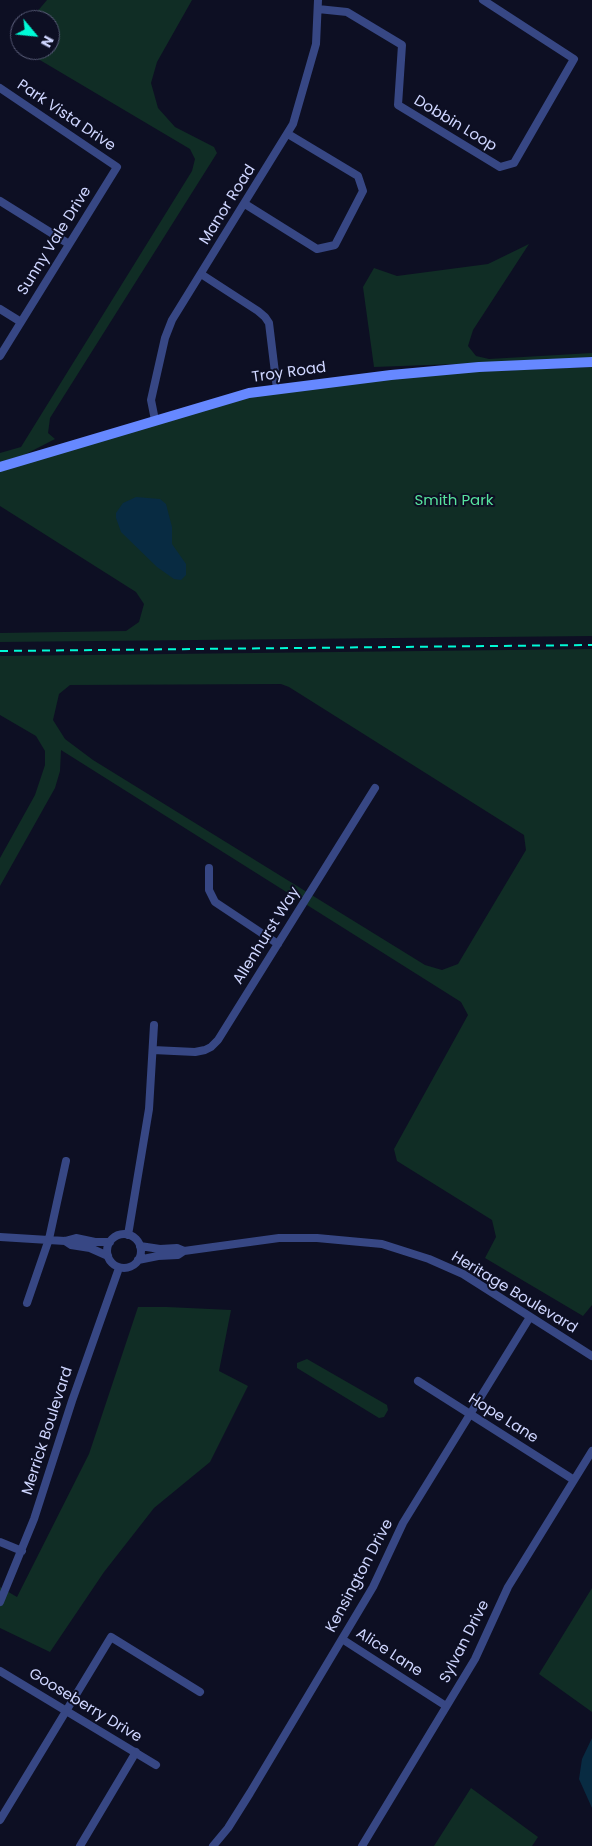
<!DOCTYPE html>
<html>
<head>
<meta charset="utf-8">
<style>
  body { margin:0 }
  #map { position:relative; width:592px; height:1846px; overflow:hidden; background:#0d0f23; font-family:Poppins,sans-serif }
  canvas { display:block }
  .north { position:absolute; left:10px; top:10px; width:50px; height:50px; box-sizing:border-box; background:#0d0f23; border:1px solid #5b5f7b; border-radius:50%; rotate:118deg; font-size:14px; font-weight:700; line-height:20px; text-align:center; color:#cfd6ff }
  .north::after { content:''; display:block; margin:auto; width:18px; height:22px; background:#00fad6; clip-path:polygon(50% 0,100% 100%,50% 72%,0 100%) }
</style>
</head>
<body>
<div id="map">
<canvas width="592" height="1846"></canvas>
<div class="north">N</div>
</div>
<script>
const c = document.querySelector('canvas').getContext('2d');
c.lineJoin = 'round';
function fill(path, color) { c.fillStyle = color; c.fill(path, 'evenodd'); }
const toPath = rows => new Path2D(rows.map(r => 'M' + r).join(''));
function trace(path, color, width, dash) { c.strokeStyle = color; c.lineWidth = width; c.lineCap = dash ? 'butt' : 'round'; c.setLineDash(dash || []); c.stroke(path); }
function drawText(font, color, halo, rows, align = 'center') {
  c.font = font + ' Poppins,sans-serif'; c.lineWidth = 4; c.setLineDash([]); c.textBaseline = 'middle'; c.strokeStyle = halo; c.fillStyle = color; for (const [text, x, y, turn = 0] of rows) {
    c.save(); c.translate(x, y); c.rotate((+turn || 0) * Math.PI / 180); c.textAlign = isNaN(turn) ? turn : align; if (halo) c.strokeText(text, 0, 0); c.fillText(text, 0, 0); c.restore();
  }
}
fill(toPath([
  [47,0,192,0,157,62,151,83,158,108,175,127,214,147,217,153,50,418,48,433,55,439,24,455,0,462,0,453,21,447,192,171,195,159,190,149,23,50,50,50,50,20,30,20],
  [529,244,473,330,468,346,476,356,489,359,592,353,592,359,374,367,363,287,374,268,397,276,488,264],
  [592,367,592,636,0,642,0,633,126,631,139,622,144,604,136,592,0,506,0,471,257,394,438,373],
  [592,649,592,1305,583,1316,485,1258,496,1237,492,1220,397,1161,394,1149,468,1015,461,1002,61,750,60,771,55,788,0,886,0,858,35,795,45,765,45,751,36,736,0,715,0,656],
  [281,684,289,687,524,835,526,850,458,964,442,970,425,965,93,760,65,739,53,720,59,694,70,685],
  [138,1307,167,1307,231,1310,219,1371,248,1386,210,1462,154,1508,104,1572,50,1652,0,1628,0,1587,17,1597,89,1454],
  [307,1359,387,1405,388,1410,384,1417,379,1418,297,1368,297,1363],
  [592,1588,592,1712,539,1674],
  [471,1788,538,1837,532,1846,434,1846]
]), '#102d25');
fill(toPath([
  [136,497,160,499,166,504,172,527,172,544,186,564,186,575,181,580,174,579,157,567,121,532,116,518,116,513,123,503],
  [592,1738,592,1808,579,1779,582,1759]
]), '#082b42');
trace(toPath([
  [318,9,347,12,402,45,398,105,500,167,514,163,574,59,483,0],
  [0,88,117,167,0,356],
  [0,201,69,244],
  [245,204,317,249,335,245,363,191,358,176,288,134],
  [201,274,258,311,265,317,269,323,277,389],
  [0,309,21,322],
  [155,420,151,400,165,338,172,320,293,124,316,44,318,0],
  [209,868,209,890,215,902,278,944],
  [153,1050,195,1052,205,1050,211,1047,218,1040,375,788],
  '107 1251a17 17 0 1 1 34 0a17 17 0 1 1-34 0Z',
  [128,1235,149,1109,154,1025],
  [0,1237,65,1241,76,1238,95,1242,110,1242],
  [65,1241,71,1245,90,1248,108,1256],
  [184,1251,279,1238,317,1238,382,1244,429,1259,463,1274,592,1356],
  [138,1260,158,1256,178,1255,184,1251,177,1248,160,1249,140,1246],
  [27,1303,49,1239,66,1161],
  [418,1381,574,1480],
  [0,1542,22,1551],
  [0,1602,34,1519,72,1401,119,1268],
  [342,1639,446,1706],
  [0,1671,156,1765],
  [0,1820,111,1637,200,1692],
  [80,1846,136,1752],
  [213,1846,228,1828,250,1793,373,1587,403,1523,530,1317],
  [362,1846,475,1659,508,1587,592,1451]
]), '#374784', 8);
trace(toPath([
  [0,467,249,393,391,375,479,367,592,362]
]), '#68f', 10);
trace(toPath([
  [0,651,592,645]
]), '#00fad6', 2, [8, 6]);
drawText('15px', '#cfd6ff', '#0d0f23', [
  ["Park Vista Drive",66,116,34],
  ["Dobbin Loop",455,124,31],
  ["Manor Road",228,205,-58],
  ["Sunny Vale Drive",55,241,-58],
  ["Troy Road",289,373,-8],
  ["Allenhurst Way",267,936,-58],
  ["Heritage Boulevard",514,1293,31],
  ["Hope Lane",503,1419,32],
  ["Merrick Boulevard",48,1431,-72],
  ["Kensington Drive",360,1576,-62],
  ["Sylvan Drive",465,1642,-63],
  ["Alice Lane",389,1653,33],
  ["Gooseberry Drive",85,1706,31]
]);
drawText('15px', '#57e39e', '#0d0f23', [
  ["Smith Park",454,501]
]);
</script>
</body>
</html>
